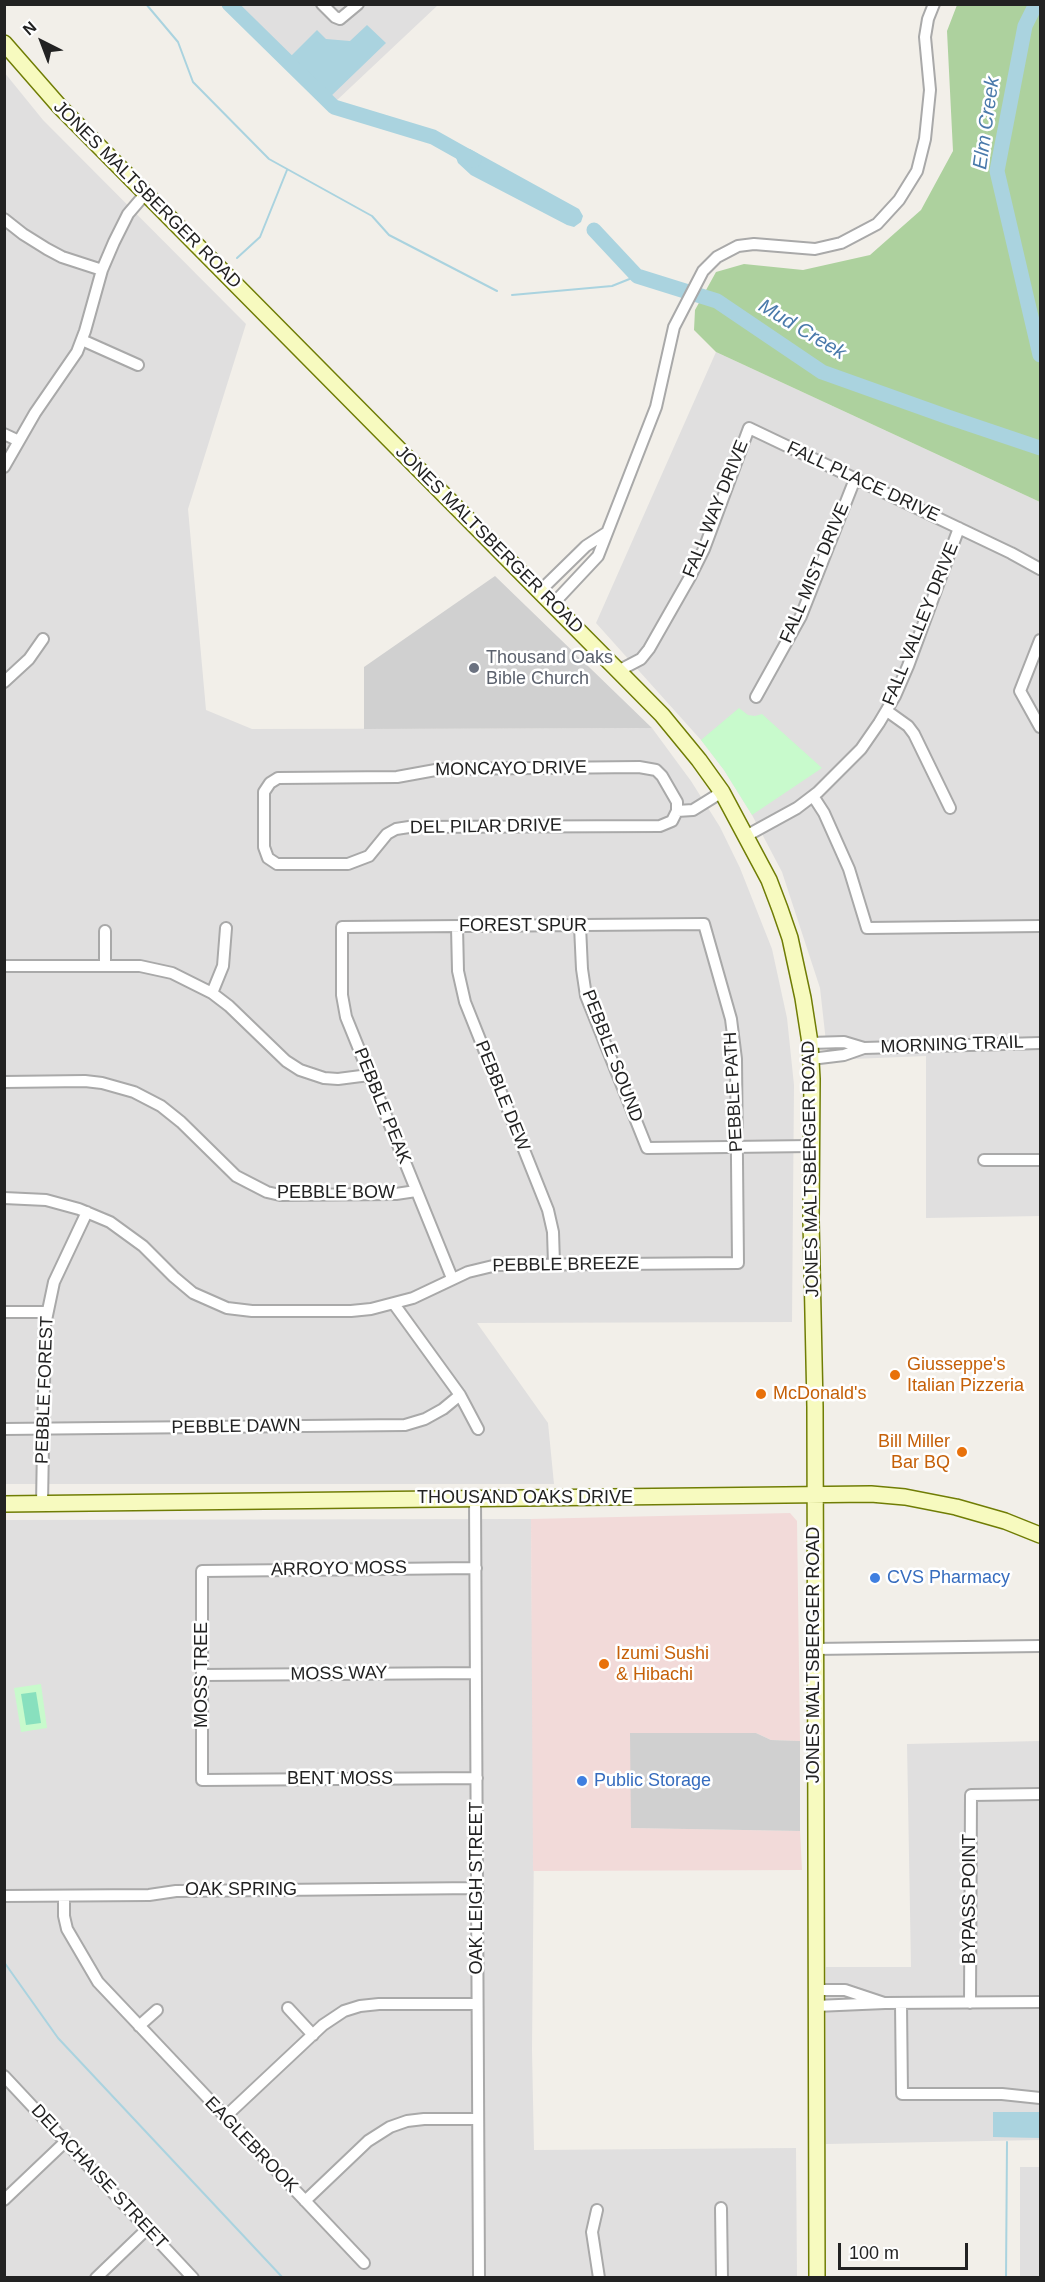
<!DOCTYPE html>
<html>
<head>
<meta charset="utf-8">
<style>
  body { margin:0 }
  #map { position:relative; width:1045px; height:2282px; overflow:hidden; background:#f2efe9; font-family:Helvetica,sans-serif }
  canvas { display:block }
  .frame { position:absolute; inset:0; border:6px solid #222; pointer-events:none }
  .north { position:absolute; left:12px; top:12px; width:60px; height:60px; -webkit-text-stroke:4px #fff; paint-order:stroke; rotate:318deg; font-size:16px; font-weight:700; line-height:24px; text-align:center; color:#222 }
  .north::after { content:''; display:block; margin:auto; width:21px; height:27px; background:#222; clip-path:polygon(50% 0,100% 100%,50% 72%,0 100%) }
  .scale { position:absolute; left:838px; top:2243px; width:130px; height:27px; box-sizing:border-box; border:3px solid #222; border-top:0; padding-left:8px; font-size:18px; line-height:21px; white-space:nowrap; color:#222; -webkit-text-stroke:4px #fff; paint-order:stroke }
</style>
</head>
<body>
<div id="map">
<canvas width="1045" height="2282"></canvas>
<div class="frame"></div>
<div class="north">N</div>
<div class="scale">100 m</div>
</div>
<script>
const c = document.querySelector('canvas').getContext('2d');
c.lineJoin = 'round';
function fill(path, color) { c.fillStyle = color; c.fill(path, 'evenodd'); }
const toPath = rows => new Path2D(rows.map(r => 'M' + r).join(''));
function trace(path, color, width, dash) { c.strokeStyle = color; c.lineWidth = width; c.lineCap = dash ? 'butt' : 'round'; c.setLineDash(dash || []); c.stroke(path); }
function drawText(font, color, halo, rows, align = 'center') {
  c.font = font + ' Helvetica,sans-serif'; c.lineWidth = 5; c.setLineDash([]); c.textBaseline = 'middle'; c.strokeStyle = halo; c.fillStyle = color; for (const [text, x, y, turn = 0] of rows) {
    c.save(); c.translate(x, y); c.rotate((+turn || 0) * Math.PI / 180); c.textAlign = isNaN(turn) ? turn : align; if (halo) c.strokeText(text, 0, 0); c.fillText(text, 0, 0); c.restore();
  }
}
fill(toPath([
  [234,5,438,5,335,102],
  [4,72,43,120,246,324,188,509,206,710,252,729,652,728,691,781,720,827,740,868,772,949,787,1018,794,1085,792,1322,477,1323,548,1423,554,1484,5,1484],
  [716,352,1040,502,1040,1216,926,1218,926,1056,828,1060,820,988,782,872,752,815,724,770,701,740,596,623],
  [531,1519,534,1839,532,2050,534,2150,796,2148,797,2277,5,2277,4,1520],
  [1040,1741,1040,2140,826,2144,826,1967,911,1967,907,1744],
  [1020,2167,1040,2167,1040,2277,1020,2277]
]), '#e0dfdf');
fill(toPath([
  [790,1513,797,1521,800,1741,771,1740,756,1733,632,1828,800,1831,802,1870,533,1871,531,1519]
]), '#f2dad9');
fill(toPath([
  [495,576,652,728,364,729,364,667],
  [630,1733,756,1733,771,1740,800,1741,800,1831,631,1828]
]), '#d0d0d0');
fill(toPath([
  [957,5,1040,5,1040,502,716,352,694,330,695,310,716,272,744,264,803,270,870,255,921,210,953,151,947,31]
]), '#add19e');
fill(toPath([
  [739,708,748,715,755,716,762,714,822,768,752,815,724,770,701,740],
  [41,1684,47,1728,21,1732,14,1688]
]), '#c8facc');
fill(toPath([
  [36,1692,41,1723,26,1725,21,1694]
]), '#88e0be');
fill(toPath([
  [367,25,386,43,330,97,289,58,317,30,326,39,350,41],
  [459,148,470,149,579,209,583,216,581,222,574,227,567,225,471,175,458,163,455,155],
  [993,2112,1040,2112,1040,2138,993,2137]
]), '#aad3df');
trace(toPath([
  [146,4,178,42,193,82,269,159,372,216,389,235,497,291],
  [237,258,260,237,287,170],
  [512,295,612,286,637,276],
  [4,1962,58,2038,283,2278],
  [1006,2278,1007,2142]
]), '#aad3df', 2);
trace(toPath([
  [229,4,334,107,433,137,474,160],
  [1036,4,1025,26,997,171,1040,355],
  [594,230,637,276,717,301,822,372,948,417,1040,448]
]), '#aad3df', 15);
const minor = toPath([
  [322,4,335,17,340,19,358,4],
  [4,219,23,234,47,249,62,257,102,270],
  [82,340,138,365],
  [4,434,19,441],
  [4,467,35,413,77,352,85,331,102,270,114,242,128,214,146,193],
  [540,591,586,546,606,533],
  [553,604,598,556,656,407,674,327,703,271,717,257,738,246,754,244,815,249,841,243,877,224,899,200,917,171,925,139,930,90,925,37,928,19,934,4],
  [1040,640,1020,691,1040,727],
  [618,671,641,659,649,649,690,577,704,549,749,428,1011,553,1040,569],
  [4,682,29,659,43,639],
  [756,697,801,616,855,479],
  [887,711,908,726,914,734,950,808],
  [813,796,824,813,849,869,867,928,1040,926],
  [677,811,672,821,660,826,409,827,396,829,387,834,369,856,348,864,277,864,268,858,264,847,264,792,270,783,278,778,397,777,441,769,639,767,656,770,662,776,677,802,677,811,693,810,722,792],
  [746,836,797,808,818,792,861,749,879,723,895,696,908,666,959,528],
  [580,926,582,969,586,996,647,1148,812,1146],
  [457,927,458,971,465,1002,548,1210,553,1232,554,1264],
  [4,966,140,966,172,973,212,993,229,1006,286,1061,300,1070,324,1078,338,1079,369,1075],
  [105,966,105,931],
  [212,993,223,966,226,928],
  [810,1043,844,1042,864,1048,1040,1043],
  [811,1059,844,1055,864,1048],
  [4,1082,85,1081,102,1083,134,1092,161,1106,181,1122,236,1176,267,1192,280,1195,396,1194,416,1191],
  [984,1160,1040,1160],
  [4,1198,46,1200,79,1209,110,1222,143,1246,174,1277,193,1293,227,1308,252,1311,351,1311,371,1309,413,1298,468,1272,497,1265,738,1263,736,1059,731,1019,704,924,342,927,342,995,346,1017,452,1278],
  [394,1304,460,1395,478,1429],
  [4,1312,47,1312],
  [4,1429,405,1425,425,1419,443,1409,460,1395],
  [475,1498,479,2278],
  [42,1504,45,1325,54,1282,87,1212],
  [476,1568,202,1571,202,1780,477,1778],
  [814,1649,1040,1646],
  [202,1675,476,1673],
  [4,1896,149,1895,176,1891,478,1888],
  [64,1896,64,1916,67,1929,98,1982,364,2263],
  [816,1990,845,1990,884,2003],
  [970,2003,971,1795,1040,1794],
  [901,2004,902,2094,1002,2094,1040,2098],
  [816,2006,885,2003,1040,2002],
  [288,2008,313,2035],
  [139,2026,157,2010],
  [4,2076,193,2278],
  [225,2117,323,2025,344,2011,360,2006,379,2004,477,2004],
  [4,2200,65,2142],
  [305,2201,368,2141,390,2127,407,2121,424,2119,478,2119],
  [721,2208,722,2278],
  [597,2210,592,2232,599,2278],
  [96,2278,147,2229]
]);
const secondary = toPath([
  [4,43,60,107,662,715,699,760,722,792,769,880,780,909,790,938,803,998,810,1043,812,1079,811,1220,815,1407,817,2278],
  [4,1504,871,1494,905,1497,956,1507,1005,1521,1040,1535]
]);
trace(minor, '#a9a9a9', 14);
trace(secondary, '#707d05', 18);
trace(minor, '#fff', 10);
trace(secondary, '#f7fabf', 15);
for (const [x, y, r, color] of [
  [474,668,6,"#6b7280"],
  [895,1375,6,"#e8710a"],
  [761,1394,6,"#e8710a"],
  [962,1452,6,"#e8710a"],
  [875,1578,6,"#3f7fe0"],
  [604,1664,6,"#e8710a"],
  [582,1781,6,"#3f7fe0"]
]) { const dot = new Path2D(); dot.arc(x, y, r, 0, 2 * Math.PI); c.fillStyle = color; c.fill(dot); trace(dot, '#fff', 2); }
drawText('18px', '#222', '#fff', [
  ["JONES MALTSBERGER ROAD",147,195,45],
  ["FALL PLACE DRIVE",863,482,25],
  ["FALL WAY DRIVE",716,509,-68],
  ["JONES MALTSBERGER ROAD",489,540,45],
  ["FALL MIST DRIVE",815,573,-67],
  ["FALL VALLEY DRIVE",921,624,-68],
  ["MONCAYO DRIVE",511,769,-1],
  ["DEL PILAR DRIVE",486,827,-1],
  ["FOREST SPUR",523,926],
  ["MORNING TRAIL",952,1045,-2],
  ["PEBBLE SOUND",612,1056,69],
  ["PEBBLE PATH",734,1092,-93],
  ["PEBBLE DEW",502,1096,68],
  ["PEBBLE PEAK",382,1106,68],
  ["JONES MALTSBERGER ROAD",811,1169,-91],
  ["PEBBLE BOW",336,1193],
  ["PEBBLE BREEZE",566,1265,-1],
  ["PEBBLE FOREST",45,1390,-88],
  ["PEBBLE DAWN",236,1427,-1],
  ["THOUSAND OAKS DRIVE",525,1498],
  ["ARROYO MOSS",339,1569,-1],
  ["JONES MALTSBERGER ROAD",814,1655,-90],
  ["MOSS WAY",339,1674,-1],
  ["MOSS TREE",202,1675,-90],
  ["BENT MOSS",340,1779],
  ["OAK LEIGH STREET",477,1888,-90],
  ["OAK SPRING",241,1890],
  ["BYPASS POINT",970,1899,-90],
  ["EAGLEBROOK",251,2145,46],
  ["DELACHAISE STREET",99,2177,47]
]);
drawText('18px', '#5b616d', '#fff', [
  ["Thousand Oaks",486,658],
  ["Bible Church",486,679]
], 'left');
drawText('18px', '#c56008', '#fff', [
  ["Giusseppe's",907,1365],
  ["Italian Pizzeria",907,1386],
  ["McDonald's",773,1394],
  ["Bill Miller",950,1442,"right"],
  ["Bar BQ",950,1463,"right"],
  ["Izumi Sushi",616,1654],
  ["& Hibachi",616,1675]
], 'left');
drawText('18px', '#366cbe', '#fff', [
  ["CVS Pharmacy",887,1578],
  ["Public Storage",594,1781]
], 'left');
drawText('italic 20px', '#4a7aab', '#fff', [
  ["Elm Creek",987,123,-82],
  ["Mud Creek",802,330,31]
]);
</script>
</body>
</html>
